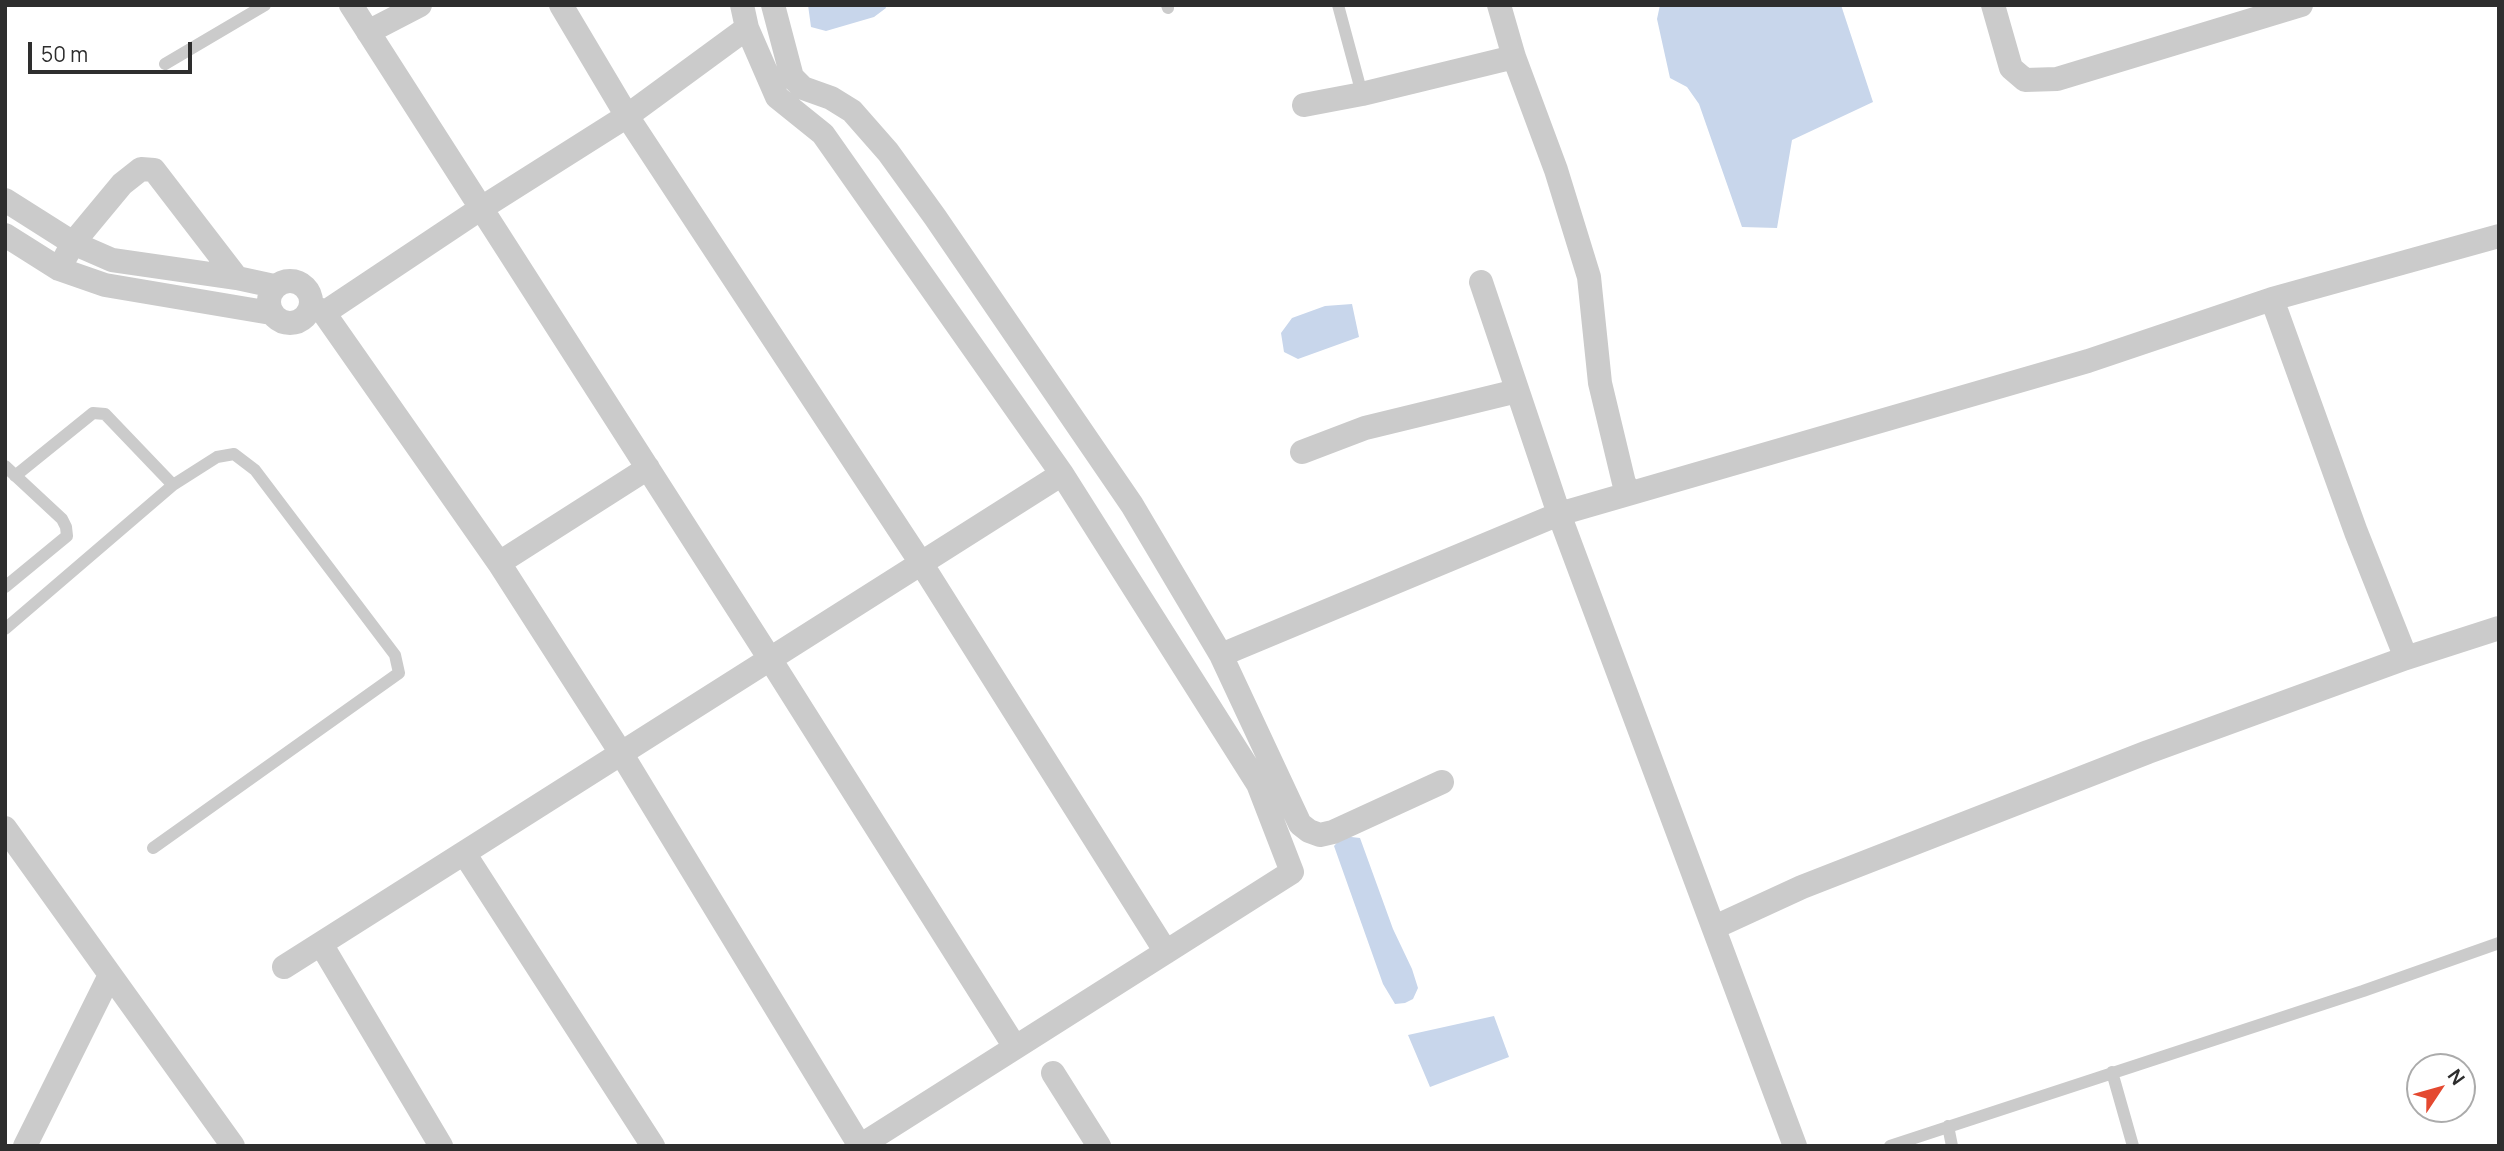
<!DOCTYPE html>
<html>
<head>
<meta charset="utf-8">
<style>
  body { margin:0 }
  #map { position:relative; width:2504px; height:1151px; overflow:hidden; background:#fff; font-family:Manrope,sans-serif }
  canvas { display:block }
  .frame { position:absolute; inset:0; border:7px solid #2e2e2e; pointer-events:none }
  .north { position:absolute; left:2406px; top:1053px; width:70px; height:70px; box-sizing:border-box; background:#fff; border:2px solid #ababab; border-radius:50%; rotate:54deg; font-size:19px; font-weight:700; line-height:28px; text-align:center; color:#2e2e2e }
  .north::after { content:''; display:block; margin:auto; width:24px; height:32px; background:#e44930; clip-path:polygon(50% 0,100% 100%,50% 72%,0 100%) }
  .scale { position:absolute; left:28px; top:42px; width:164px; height:32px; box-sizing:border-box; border:4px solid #2e2e2e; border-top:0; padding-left:9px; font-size:21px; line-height:24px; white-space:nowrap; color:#2e2e2e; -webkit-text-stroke:5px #fff; paint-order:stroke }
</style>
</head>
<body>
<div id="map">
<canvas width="2504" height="1151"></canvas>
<div class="frame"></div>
<div class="north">N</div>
<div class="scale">50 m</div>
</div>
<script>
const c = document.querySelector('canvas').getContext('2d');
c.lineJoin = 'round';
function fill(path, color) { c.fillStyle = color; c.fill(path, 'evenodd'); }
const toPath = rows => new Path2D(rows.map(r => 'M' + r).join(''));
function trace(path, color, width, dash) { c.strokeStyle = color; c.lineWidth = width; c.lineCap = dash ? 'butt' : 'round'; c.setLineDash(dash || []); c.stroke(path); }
fill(toPath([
  [808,5,885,5,886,8,874,17,826,31,811,27],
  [1660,5,1841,5,1873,102,1792,140,1777,228,1742,227,1699,104,1687,87,1670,78,1657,19],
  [1352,304,1359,337,1298,359,1284,352,1281,333,1292,318,1325,306],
  [1343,836,1360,838,1393,929,1412,969,1418,988,1413,999,1405,1003,1395,1004,1383,984,1334,846],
  [1494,1016,1509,1057,1430,1087,1408,1035]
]), '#c8d6eb');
trace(toPath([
  [1167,5,1168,8],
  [1338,5,1362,94],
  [165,64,265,5],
  [5,466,62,519,66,527,67,536,5,587],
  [15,476,93,413,105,414,173,485],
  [5,629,173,485,217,457,234,454,255,470,395,655,399,673,153,848],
  [2112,1072,2133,1146],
  [1948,1126,1952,1146],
  [1890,1146,2363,991,2499,943]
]), '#cbcbcb', 12);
trace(toPath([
  [351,5,770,659,1015,1047],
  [561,5,627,116,921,563,1166,952],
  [773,5,792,77,803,88,831,98,852,111,888,152,935,217,1132,505,1221,655,1300,824,1309,831,1320,835,1333,832,1442,782],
  [1499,5,1514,57,1556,170,1589,277,1600,383,1624,483,1630,492],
  [1993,5,2011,68,2025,80,2057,79,2301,5],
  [368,32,420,5],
  [1304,105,1362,94,1514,57],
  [5,200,73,243,112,260,237,278,274,286],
  [5,235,59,269,105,285,271,313],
  [59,269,73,243,122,184,141,169,154,170,237,278],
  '269 302a21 21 0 1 1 42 0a21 21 0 1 1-42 0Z',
  [2272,299,2356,532,2406,658],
  [312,305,324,313,480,209,627,116,747,28],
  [324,313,499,563,621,753,860,1146,1292,872,1258,784,1062,474,823,134,777,97,747,28,742,5],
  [1302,452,1365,428,1517,391],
  [499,563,648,468],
  [1221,655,1559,514,1481,282],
  [5,828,233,1146],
  [464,853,653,1146],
  [1715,927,1802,887,2148,752,2406,658,2499,628],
  [321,944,441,1146],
  [284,967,1062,474],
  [1053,1073,1099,1146],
  [25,1146,110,975],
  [1795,1146,1559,514,2088,361,2272,299,2499,236]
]), '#cbcbcb', 24);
</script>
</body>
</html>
